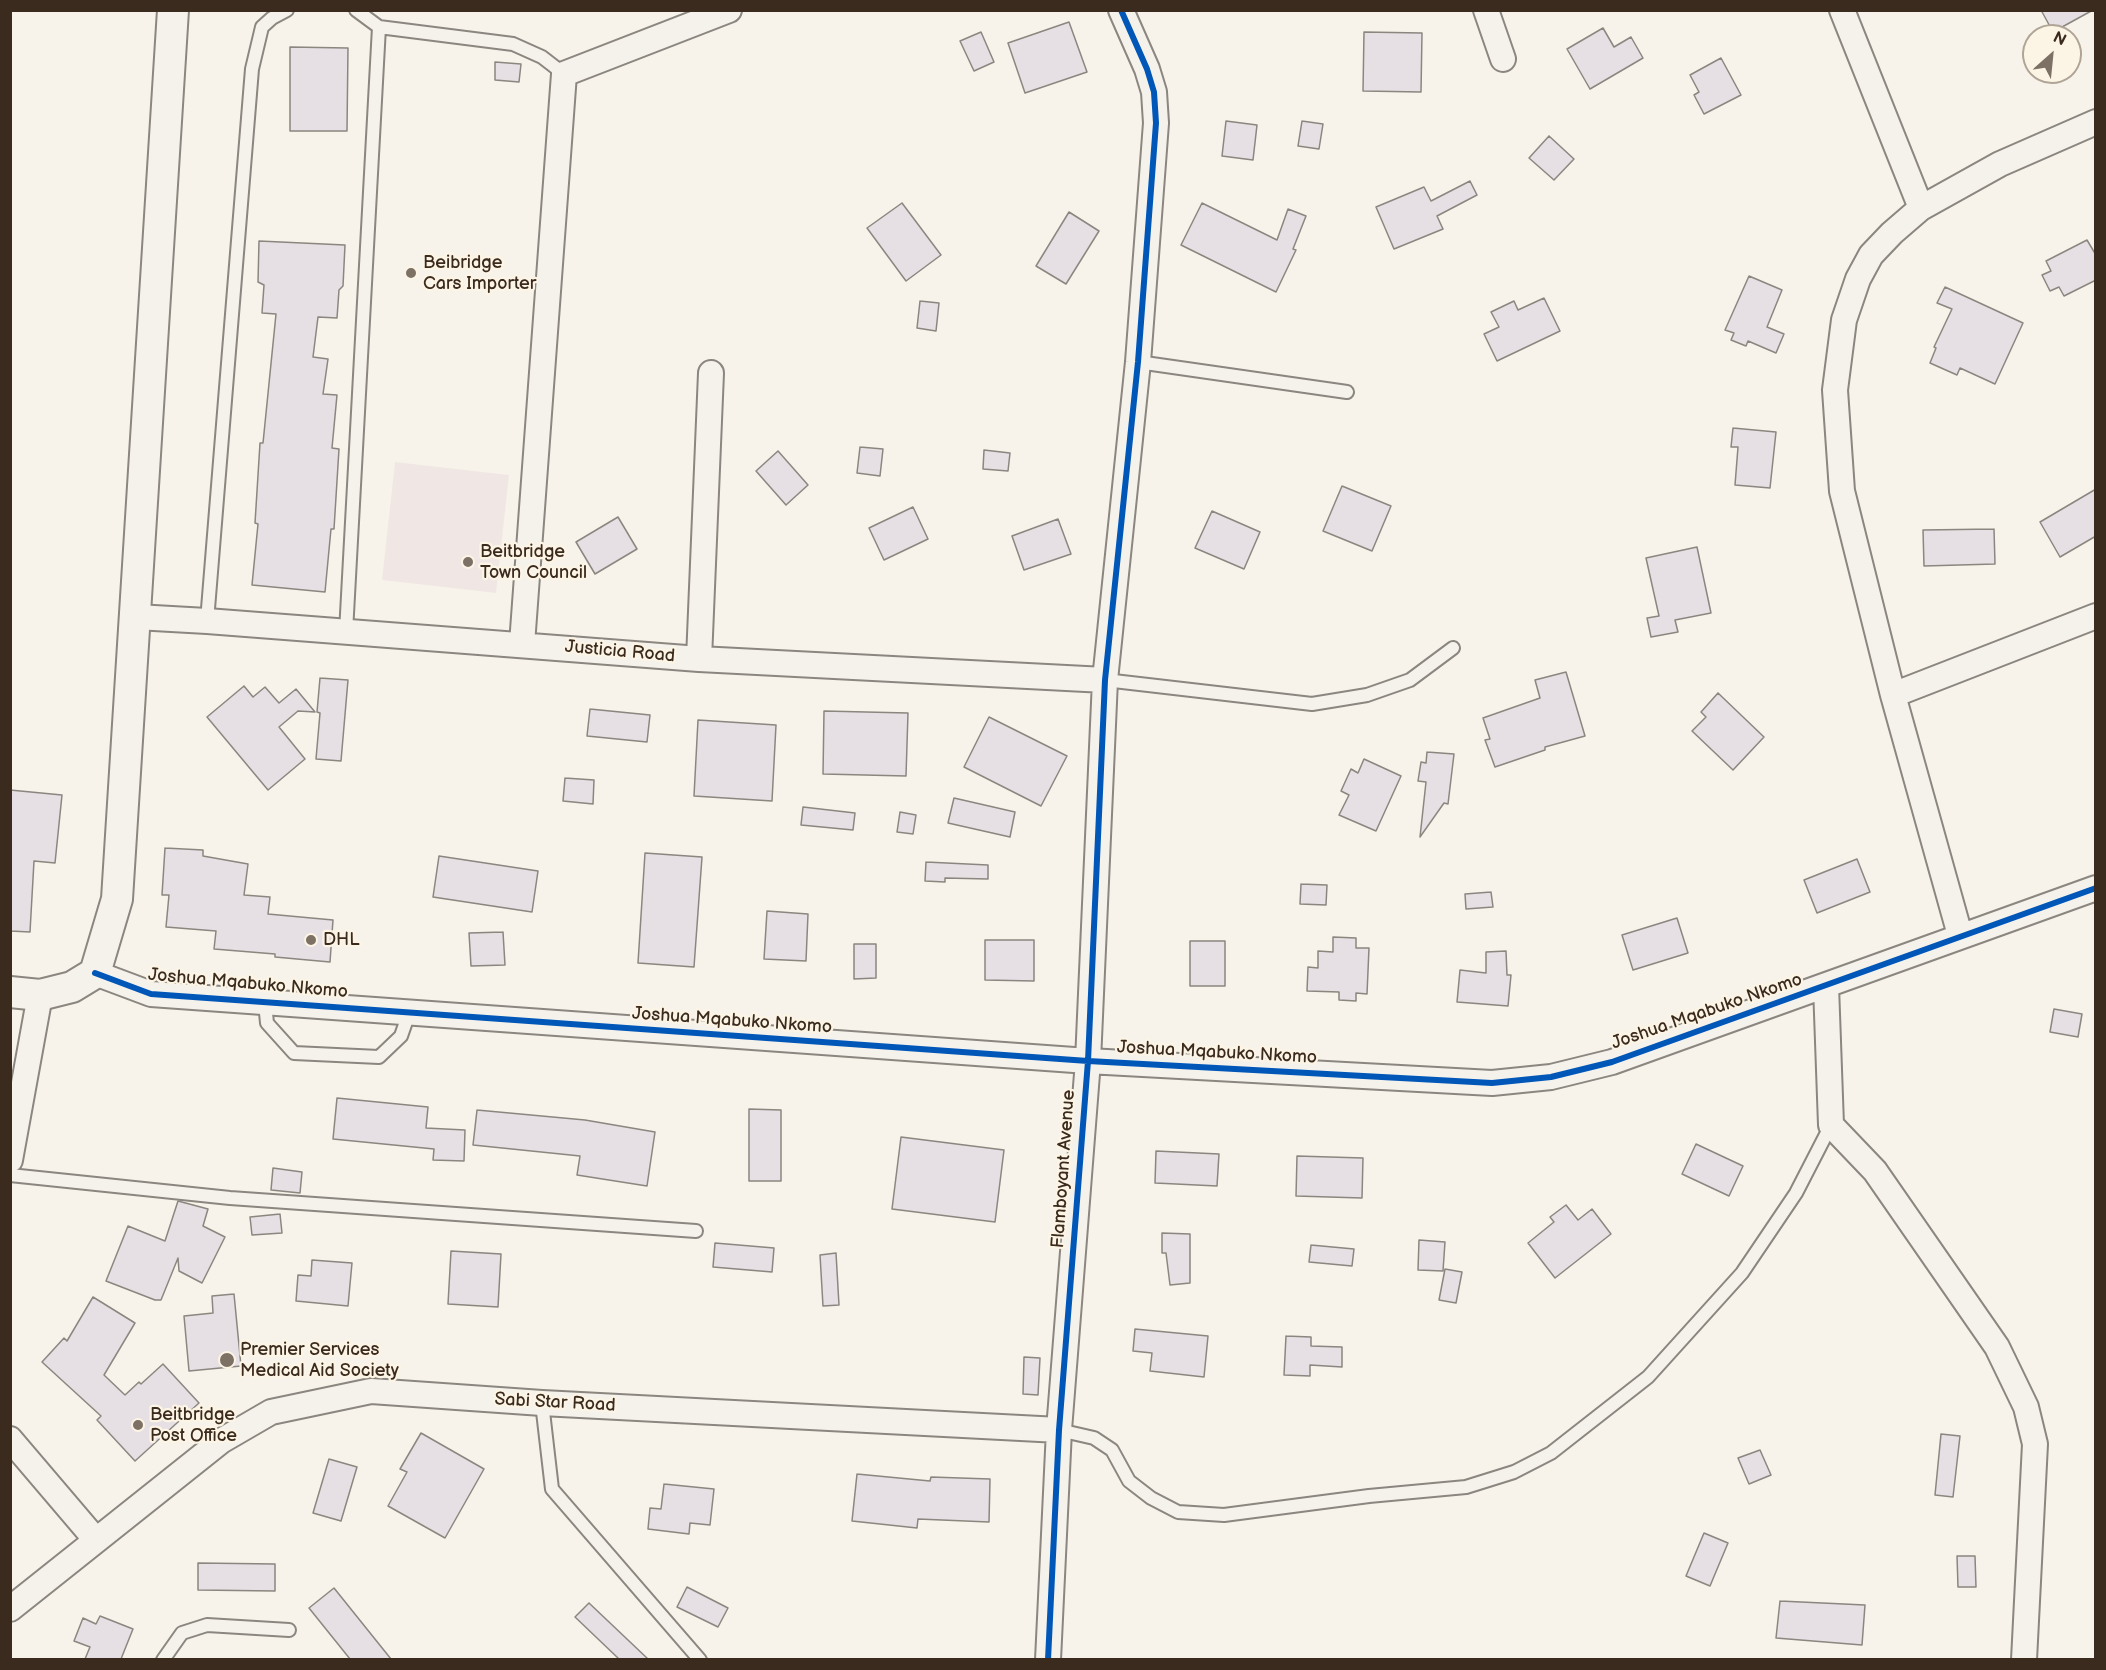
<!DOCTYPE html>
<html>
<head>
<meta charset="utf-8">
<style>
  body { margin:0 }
  #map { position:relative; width:2106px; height:1670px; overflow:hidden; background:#f7f3ea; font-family:"Balsamiq Sans",sans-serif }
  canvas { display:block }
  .frame { position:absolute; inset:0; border:12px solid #3b2a1e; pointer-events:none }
  .north { position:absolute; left:2022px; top:24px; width:60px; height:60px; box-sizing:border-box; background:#fcf5e5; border:2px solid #afa495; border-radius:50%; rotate:27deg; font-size:16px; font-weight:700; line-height:24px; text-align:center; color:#3b2a1e }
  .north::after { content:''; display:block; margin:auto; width:21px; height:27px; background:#7d7065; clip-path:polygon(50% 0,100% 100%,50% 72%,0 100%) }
</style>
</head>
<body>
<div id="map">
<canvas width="2106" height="1670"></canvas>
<div class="frame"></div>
<div class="north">N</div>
</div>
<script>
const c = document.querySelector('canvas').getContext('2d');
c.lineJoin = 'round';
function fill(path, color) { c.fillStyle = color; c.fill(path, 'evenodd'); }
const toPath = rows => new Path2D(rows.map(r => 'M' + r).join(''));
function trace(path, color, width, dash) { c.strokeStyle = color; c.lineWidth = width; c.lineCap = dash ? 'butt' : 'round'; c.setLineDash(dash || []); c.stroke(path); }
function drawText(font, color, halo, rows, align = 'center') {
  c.font = font + ' "Balsamiq Sans",sans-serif'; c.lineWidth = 4.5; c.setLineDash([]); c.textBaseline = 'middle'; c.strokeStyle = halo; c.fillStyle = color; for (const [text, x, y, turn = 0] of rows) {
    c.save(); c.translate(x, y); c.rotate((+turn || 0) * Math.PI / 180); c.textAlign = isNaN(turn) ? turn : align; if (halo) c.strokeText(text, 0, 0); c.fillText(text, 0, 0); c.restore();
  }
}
fill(toPath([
  [395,462,509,475,496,593,382,580]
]), '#f0e7e4');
const building = toPath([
  [2041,10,2093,10,2053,32,2041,10],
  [1069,22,1087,72,1025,93,1008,43,1069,22],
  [1603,28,1614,47,1631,37,1643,58,1590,89,1567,49,1603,28],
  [981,32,994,62,974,71,960,41,981,32],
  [1364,32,1422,33,1421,92,1363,91,1364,32],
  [290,47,348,48,347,131,290,131,290,47],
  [1721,58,1741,95,1704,114,1694,95,1699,92,1690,75,1721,58],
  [495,62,521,64,519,82,495,80,495,62],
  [1226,121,1257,125,1253,160,1222,156,1226,121],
  [1302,121,1323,124,1319,149,1298,146,1302,121],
  [1549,136,1574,159,1554,180,1529,158,1549,136],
  [1470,181,1477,195,1437,216,1443,229,1394,249,1376,207,1424,187,1431,201,1470,181],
  [902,203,941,255,906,281,867,228,902,203],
  [1202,203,1277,240,1288,209,1306,216,1293,249,1296,250,1276,292,1181,245,1202,203],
  [1069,212,1099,231,1066,284,1036,266,1069,212],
  [2087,240,2096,255,2096,280,2064,296,2059,287,2050,291,2042,275,2051,271,2046,261,2087,240],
  [259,241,345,245,343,286,339,290,337,318,318,317,313,357,328,359,323,394,337,395,332,448,339,449,334,529,331,529,325,592,252,585,258,524,255,523,260,443,263,443,276,314,262,313,264,285,258,282,259,241],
  [1749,276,1782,290,1767,327,1784,334,1776,353,1748,341,1746,346,1731,340,1734,333,1725,330,1749,276],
  [1945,287,2023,323,1995,384,1960,368,1957,375,1930,363,1936,348,1934,347,1952,309,1937,303,1945,287],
  [1544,298,1560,331,1497,361,1484,334,1499,327,1491,312,1514,301,1518,310,1544,298],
  [920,301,939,303,936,331,917,328,920,301],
  [1733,428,1776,432,1770,488,1735,485,1738,447,1731,447,1733,428],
  [860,447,883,449,880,476,857,473,860,447],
  [984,450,1010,453,1008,471,983,469,984,450],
  [778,451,808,485,786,505,756,471,778,451],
  [1342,486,1391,506,1372,551,1323,531,1342,486],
  [2096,489,2096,536,2060,557,2040,522,2096,489],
  [913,507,928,539,884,560,869,528,913,507],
  [1212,511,1260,532,1244,569,1195,548,1212,511],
  [618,517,637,549,595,574,576,542,618,517],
  [1058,519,1071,554,1024,570,1012,536,1058,519],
  [1994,529,1995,564,1924,566,1923,530,1994,529],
  [1697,547,1711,613,1675,620,1678,632,1651,637,1647,618,1659,616,1646,558,1697,547],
  [1566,672,1585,736,1545,747,1545,750,1495,767,1485,740,1490,739,1483,718,1540,698,1535,680,1566,672],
  [320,678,348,680,341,761,316,759,320,713,317,712,320,678],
  [244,686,253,697,265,687,279,703,296,689,315,712,298,711,279,727,305,759,268,790,207,717,244,686],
  [1718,693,1764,737,1733,770,1692,731,1706,717,1701,712,1718,693],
  [590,709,650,715,647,742,587,736,590,709],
  [824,711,908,713,906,776,823,774,824,711],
  [989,717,1067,756,1041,806,964,767,989,717],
  [698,720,776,725,772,801,694,796,698,720],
  [1427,752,1454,754,1448,804,1444,803,1420,837,1426,782,1418,781,1421,762,1426,763,1427,752],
  [1364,759,1401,776,1376,831,1339,815,1349,795,1341,791,1351,769,1358,773,1364,759],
  [565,778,594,780,593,804,563,801,565,778],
  [10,790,62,795,55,863,34,861,30,932,10,931,10,790],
  [954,798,1015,812,1010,837,948,823,954,798],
  [803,807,855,813,853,830,801,825,803,807],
  [900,812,916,815,913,834,897,832,900,812],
  [165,848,203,850,203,856,248,864,244,895,270,897,268,914,333,920,330,962,275,957,275,954,214,949,216,931,166,927,169,895,162,895,165,848],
  [645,853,702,857,694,967,638,963,645,853],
  [439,856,538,871,532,912,433,897,439,856],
  [1857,859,1870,892,1817,913,1804,880,1857,859],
  [926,862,988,865,988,879,945,878,945,882,925,881,926,862],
  [1301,884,1327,885,1326,905,1300,904,1301,884],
  [1491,892,1493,907,1466,909,1465,894,1491,892],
  [767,911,808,914,806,961,764,959,767,911],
  [1677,918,1688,953,1633,970,1622,935,1677,918],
  [503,932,505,965,471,966,469,933,503,932],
  [1333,937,1356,938,1356,948,1369,948,1367,994,1356,993,1356,1001,1339,1000,1339,992,1307,991,1308,967,1318,968,1318,951,1333,952,1333,937],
  [985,940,1034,940,1034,981,985,980,985,940],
  [1190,941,1225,941,1225,986,1190,986,1190,941],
  [854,944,876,944,876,978,854,979,854,944],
  [1506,951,1507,975,1511,975,1508,1006,1457,1002,1460,970,1486,973,1486,952,1506,951],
  [2054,1009,2082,1014,2078,1037,2050,1032,2054,1009],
  [337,1098,428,1107,426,1128,465,1130,464,1161,433,1160,434,1149,333,1139,337,1098],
  [749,1109,781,1110,781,1181,749,1181,749,1109],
  [477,1110,585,1120,655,1132,647,1186,577,1175,580,1156,473,1145,477,1110],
  [901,1137,1004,1150,995,1222,892,1209,901,1137],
  [1696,1144,1743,1166,1729,1196,1682,1174,1696,1144],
  [1156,1151,1219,1154,1217,1186,1155,1183,1156,1151],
  [1297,1156,1363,1158,1362,1198,1296,1196,1297,1156],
  [273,1168,302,1172,300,1193,271,1190,273,1168],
  [178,1201,208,1209,203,1226,225,1237,202,1283,179,1271,178,1258,161,1300,155,1300,106,1281,128,1226,165,1241,178,1201],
  [1566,1205,1578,1220,1592,1209,1611,1234,1555,1278,1528,1243,1554,1222,1550,1217,1566,1205],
  [280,1214,282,1233,252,1235,250,1217,280,1214],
  [1162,1233,1190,1234,1190,1283,1170,1285,1166,1253,1162,1253,1162,1233],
  [1419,1240,1445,1242,1443,1271,1418,1270,1419,1240],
  [715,1243,774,1248,772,1272,713,1267,715,1243],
  [1311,1245,1354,1249,1352,1266,1309,1262,1311,1245],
  [451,1251,501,1254,498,1307,448,1304,451,1251],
  [836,1253,839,1305,823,1306,820,1255,836,1253],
  [312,1260,352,1263,348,1306,296,1301,298,1275,311,1276,312,1260],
  [1445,1269,1462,1272,1456,1303,1439,1300,1445,1269],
  [234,1294,241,1366,189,1371,184,1316,213,1313,212,1296,234,1294],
  [93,1297,135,1323,104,1375,125,1395,139,1382,141,1384,163,1364,199,1403,135,1461,97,1420,101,1416,42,1362,64,1338,67,1341,93,1297],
  [1135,1329,1208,1336,1204,1377,1150,1371,1152,1353,1133,1351,1135,1329],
  [1286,1336,1311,1337,1311,1346,1342,1347,1342,1367,1310,1365,1310,1376,1284,1375,1286,1336],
  [1024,1357,1040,1358,1038,1395,1023,1394,1024,1357],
  [421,1433,484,1469,445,1538,388,1506,407,1472,400,1469,421,1433],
  [1941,1434,1960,1436,1953,1497,1935,1495,1941,1434],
  [1760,1450,1771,1475,1749,1484,1738,1458,1760,1450],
  [329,1459,357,1467,341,1521,313,1513,329,1459],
  [857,1474,930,1481,931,1477,990,1479,989,1522,918,1519,917,1528,852,1521,857,1474],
  [664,1484,714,1489,710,1525,690,1523,689,1534,648,1529,650,1508,661,1509,664,1484],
  [1704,1533,1728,1543,1710,1586,1686,1576,1704,1533],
  [1957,1556,1975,1556,1976,1587,1958,1587,1957,1556],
  [198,1563,275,1564,275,1591,198,1590,198,1563],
  [687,1587,728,1608,718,1627,677,1607,687,1587],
  [334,1588,391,1659,350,1659,309,1608,334,1588],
  [1780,1601,1865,1605,1862,1645,1776,1638,1780,1601],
  [589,1603,648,1659,619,1659,575,1617,589,1603],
  [100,1616,133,1629,121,1659,85,1659,90,1647,74,1641,83,1618,96,1624,100,1616]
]);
fill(building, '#e6dfe3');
trace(building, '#8b867f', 1.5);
const service = toPath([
  [356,10,379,27,513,44,542,57,564,74],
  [1138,362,1347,392],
  [207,621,252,69,262,27,272,18,287,10],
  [346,632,379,27],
  [1105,680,1312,704,1367,695,1410,680,1453,648],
  [265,1003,267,1023,294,1053,379,1057,401,1036,409,1013],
  [10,1175,230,1198,696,1231],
  [542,1403,552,1489,700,1660],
  [1059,1430,1094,1438,1112,1450,1129,1481,1151,1498,1178,1512,1224,1515,1369,1496,1466,1487,1514,1472,1551,1453,1648,1377,1742,1273,1796,1193,1831,1125],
  [163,1660,182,1633,207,1625,289,1630]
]);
const minor = toPath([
  [1486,10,1503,59],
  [1842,10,1921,208],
  [136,617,207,621,699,659,1105,680],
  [522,644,564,74,729,10],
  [699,659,711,373],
  [1893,695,2096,616],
  [1960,935,1893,695,1842,491,1835,390,1844,320,1858,279,1871,255,1892,233,1921,208,2000,164,2096,122],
  [95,973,151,994,1088,1061,1492,1083,1551,1077,1612,1062,2096,888],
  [1826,986,1831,1125,1875,1171,1997,1347,2026,1407,2035,1444,2024,1660],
  [10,1160,40,995],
  [10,1439,96,1540],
  [10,1609,221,1441,271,1412,371,1391,542,1403,1059,1430],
  [1048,1660,1059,1430,1088,1061,1105,680,1138,362,1156,123,1154,92,1147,69,1121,10]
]);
const tertiary = toPath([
  [10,992,40,995,72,987,95,973,117,899,173,10]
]);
trace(service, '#8b867f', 16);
trace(minor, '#8b867f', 28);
trace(tertiary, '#8b867f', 34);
trace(service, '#f5f2ec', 12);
trace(minor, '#f5f2ec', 24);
trace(tertiary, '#f5f2ec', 30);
trace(toPath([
  [95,973,151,994,1088,1061,1492,1083,1551,1077,1612,1062,2096,888],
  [1048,1660,1059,1430,1088,1061,1105,680,1138,362,1156,123,1154,92,1147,69,1121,10]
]), '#0057b8', 6);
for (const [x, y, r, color] of [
  [411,273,6,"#7d7065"],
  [468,562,6,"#7d7065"],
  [311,940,6,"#7d7065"],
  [227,1360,8,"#7d7065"],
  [138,1425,6,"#7d7065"]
]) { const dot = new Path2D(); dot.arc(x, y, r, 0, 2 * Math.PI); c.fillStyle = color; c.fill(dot); trace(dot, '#fcf5e5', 2); }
drawText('18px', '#3b2a1e', '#fcf5e5', [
  ["Beibridge",423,263],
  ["Cars Importer",423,284],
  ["Beitbridge",480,552],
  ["Town Council",480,573],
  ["DHL",323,940],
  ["Premier Services",240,1350],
  ["Medical Aid Society",240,1371],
  ["Beitbridge",150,1415],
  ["Post Office",150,1436]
], 'left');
drawText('18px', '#3b2a1e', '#fcf5e5', [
  ["Justicia Road",620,652,5],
  ["Joshua Mqabuko Nkomo",248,984,5],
  ["Joshua Mqabuko Nkomo",1707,1012,-19],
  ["Joshua Mqabuko Nkomo",732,1021,4],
  ["Joshua Mqabuko Nkomo",1217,1053,3],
  ["Flamboyant Avenue",1064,1169,-86],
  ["Sabi Star Road",555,1403,3]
]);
</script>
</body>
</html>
